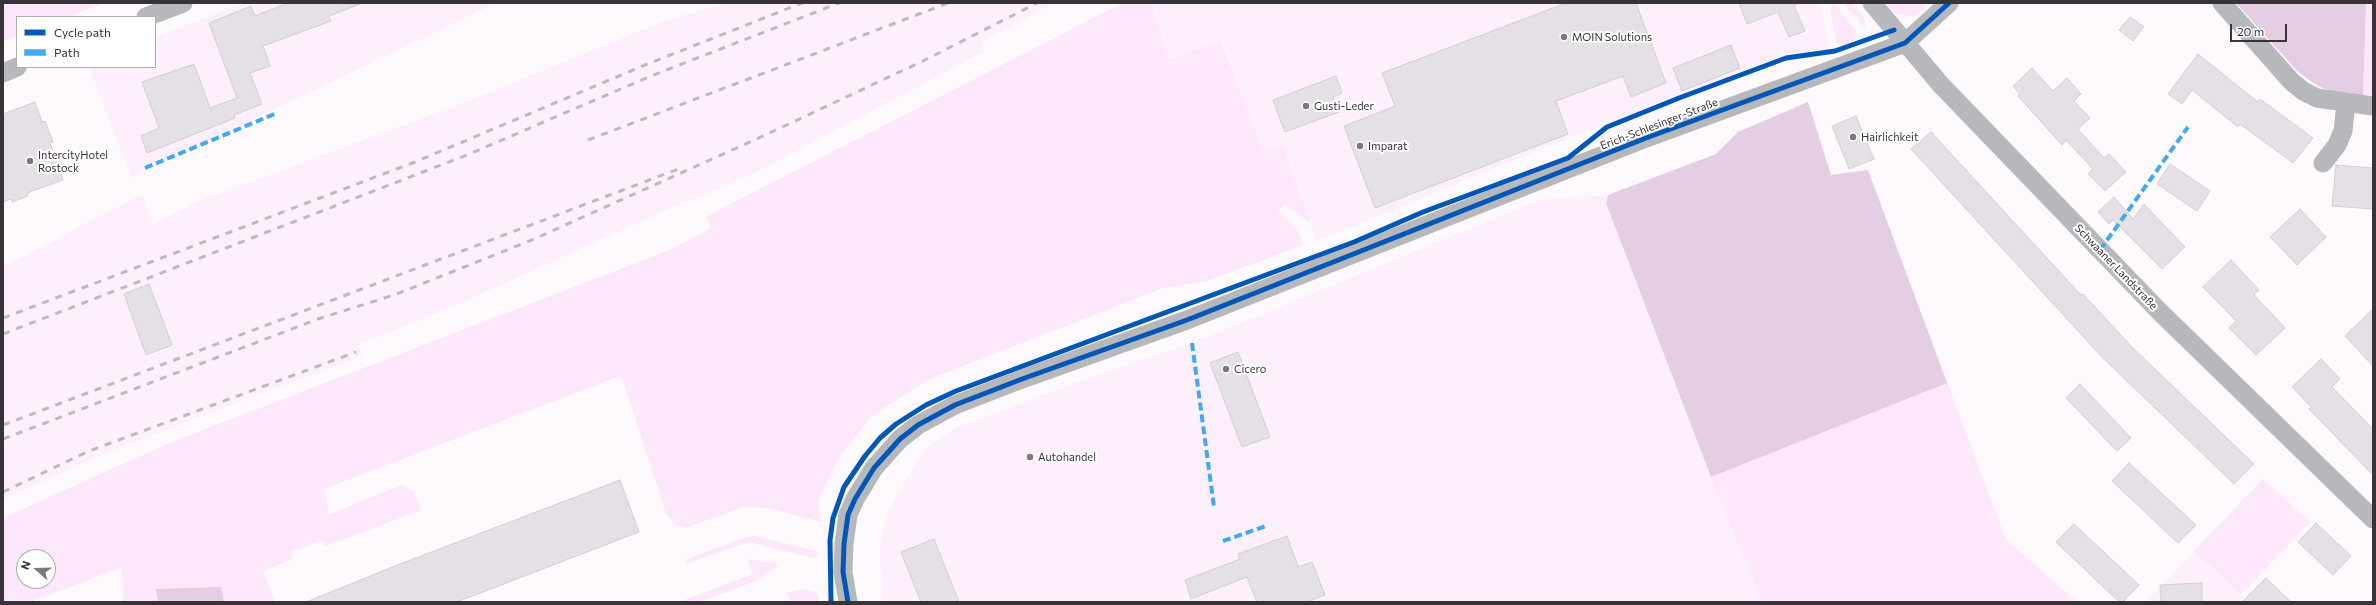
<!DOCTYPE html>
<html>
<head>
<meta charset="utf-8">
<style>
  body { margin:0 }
  #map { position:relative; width:2376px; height:605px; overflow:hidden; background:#fdf9fc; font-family:Commissioner,sans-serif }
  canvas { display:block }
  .frame { position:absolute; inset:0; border:4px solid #383338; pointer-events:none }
  .legend { position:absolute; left:16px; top:16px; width:140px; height:52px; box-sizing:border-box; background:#fff; border:1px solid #afadaf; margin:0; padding:5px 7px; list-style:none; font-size:12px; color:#383338 }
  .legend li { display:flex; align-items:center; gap:8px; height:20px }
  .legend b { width:20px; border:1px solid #afadaf }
  .north { position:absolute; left:16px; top:549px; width:40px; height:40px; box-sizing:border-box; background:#fff; border:1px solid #afadaf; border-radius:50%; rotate:290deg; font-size:11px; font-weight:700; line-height:16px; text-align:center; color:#383338 }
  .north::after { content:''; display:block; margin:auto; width:14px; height:18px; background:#7d787d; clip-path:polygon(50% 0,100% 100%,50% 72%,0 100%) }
  .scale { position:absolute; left:2230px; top:24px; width:57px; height:18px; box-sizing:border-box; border:2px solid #383338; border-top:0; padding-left:5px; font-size:12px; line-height:14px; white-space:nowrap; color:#383338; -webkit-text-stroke:3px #fff; paint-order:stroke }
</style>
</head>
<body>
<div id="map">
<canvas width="2376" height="605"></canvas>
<div class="frame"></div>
<ul class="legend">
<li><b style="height:5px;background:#0057b8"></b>Cycle path</li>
<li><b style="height:5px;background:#3fa9f5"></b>Path</li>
</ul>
<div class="north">N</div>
<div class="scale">20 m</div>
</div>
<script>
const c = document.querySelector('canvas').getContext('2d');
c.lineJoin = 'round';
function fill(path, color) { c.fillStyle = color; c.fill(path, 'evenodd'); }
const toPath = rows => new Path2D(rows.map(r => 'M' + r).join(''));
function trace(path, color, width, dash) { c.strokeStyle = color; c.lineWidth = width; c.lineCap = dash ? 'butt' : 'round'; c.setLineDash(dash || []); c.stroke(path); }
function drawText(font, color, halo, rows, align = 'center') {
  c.font = font + ' Commissioner,sans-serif'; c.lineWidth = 4; c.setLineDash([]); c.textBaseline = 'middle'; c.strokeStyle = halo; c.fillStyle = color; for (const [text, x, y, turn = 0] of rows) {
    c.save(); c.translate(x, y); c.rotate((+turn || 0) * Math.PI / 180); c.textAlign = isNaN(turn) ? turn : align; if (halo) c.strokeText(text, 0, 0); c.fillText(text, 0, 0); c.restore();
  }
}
fill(toPath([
  [244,3,496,3,131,178,89,67,155,67,155,37],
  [727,3,1054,3,981,42,985,51,751,175,671,208,452,307,358,345,362,356,110,451,3,499,3,267,142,194,152,224,199,201,458,105,664,21],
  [1150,3,1820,3,1829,43,1825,49,1784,54,1583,132,1317,241,1282,145,1263,151,1222,40,1169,60],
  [1808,102,1831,175,1868,170,2006,540,2077,602,882,602,880,544,888,510,926,448,956,428,1083,380,1192,343,1542,199,1608,195,1716,154,1738,132],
  [2194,551,2223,578,2249,602,2146,602]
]), '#fdf0fc');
fill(toPath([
  [3,3,104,3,68,17,17,17,17,36,3,42],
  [1123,3,1150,3,1169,60,1221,40,1263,151,1282,145,1311,224,1284,203,1278,211,1297,230,1303,245,1207,281,1163,288,927,380,873,415,842,453,818,501,821,522,769,508,743,507,686,528,675,525,666,513,622,378,614,378,324,489,329,515,402,485,413,491,421,510,326,546,323,540,291,552,293,559,263,571,275,602,123,602,122,567,30,602,3,602,3,518,172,442,670,250,711,228,707,216],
  [24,557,48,557,48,581,24,581],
  [1843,3,1852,3,1864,17,1866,30],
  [1886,3,1930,3,1915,17,1894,13],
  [2366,3,2373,3,2373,95,2363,95],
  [1835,4,1857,33,1854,41,1847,45,1836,42,1830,7],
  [1947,383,2006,540,2077,602,1762,602,1711,477],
  [2263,479,2310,522,2241,595,2194,551],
  [754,536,816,551,819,555,815,558,748,542,686,564,685,560,744,538],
  [748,559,776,563,778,566,756,581,699,602,679,602,753,574],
  [803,589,817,593,819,602,793,602,785,593]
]), '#fce7fb');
fill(toPath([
  [2236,3,2366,3,2363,95,2347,95,2322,88,2309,80,2296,70],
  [1808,102,1831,175,1868,170,1947,383,1711,477,1606,203,1608,195,1716,154,1738,132],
  [221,587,224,602,158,602,156,589]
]), '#e4cee3');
const building = toPath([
  [288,3,360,4,329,16,331,21,263,46,270,66,250,73,262,104,234,115,235,118,147,153,141,136,159,128,142,82,194,64,210,108,237,98,209,23,251,6,255,16,288,3],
  [1566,3,1636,3,1666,83,1631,97,1623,76,1556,101,1568,134,1375,208,1344,126,1395,106,1382,73,1566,3],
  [1739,3,1799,3,1794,6,1805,31,1789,37,1778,12,1747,24,1739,3],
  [2130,17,2144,27,2133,41,2119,30,2130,17],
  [1731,45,1740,68,1682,91,1673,68,1731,45],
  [2198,54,2258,102,2260,99,2313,138,2293,163,2240,124,2238,127,2192,90,2182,104,2168,94,2198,54],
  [2032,68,2053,91,2067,78,2081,94,2074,101,2090,118,2078,129,2104,158,2109,154,2126,172,2105,191,2088,174,2093,169,2066,140,2062,145,2018,96,2020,94,2013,86,2032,68],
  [1336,76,1342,93,1333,97,1339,112,1285,132,1273,100,1336,76],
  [35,102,42,122,45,121,53,142,50,143,63,180,27,193,28,196,12,202,11,199,3,202,3,114,35,102],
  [1856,116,1874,159,1849,169,1832,126,1856,116],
  [1931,132,2081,295,2083,294,2132,347,2254,464,2234,484,2102,357,1911,149,1931,132],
  [2170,164,2210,191,2197,211,2157,184,2170,164],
  [2336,165,2373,168,2373,209,2332,206,2336,165],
  [2114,197,2133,219,2144,204,2185,247,2162,269,2113,220,2109,224,2098,212,2114,197],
  [2300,209,2326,237,2297,265,2270,237,2300,209],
  [2231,260,2259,290,2254,295,2285,328,2256,355,2229,328,2236,321,2203,287,2231,260],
  [149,284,172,345,146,355,124,294,149,284],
  [2373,309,2373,366,2345,336,2373,309],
  [1238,352,1270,437,1242,447,1210,363,1238,352],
  [2321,359,2340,379,2332,387,2373,429,2373,475,2309,409,2311,407,2292,387,2321,359],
  [2080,384,2131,438,2117,451,2066,398,2080,384],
  [2129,463,2196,525,2178,543,2112,481,2129,463],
  [620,480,639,532,457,602,306,602,400,564,620,480],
  [2316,523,2351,556,2333,575,2298,542,2316,523],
  [2074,524,2139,585,2123,602,2119,602,2056,542,2074,524],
  [1287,536,1298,567,1312,562,1325,595,1307,602,1257,602,1247,577,1191,599,1185,580,1240,559,1238,554,1287,536],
  [934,539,959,602,921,602,901,552,934,539],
  [2266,578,2291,602,2242,602,2266,578],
  [2202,583,2202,602,2161,602,2160,585,2202,583]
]);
fill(building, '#e5e0e5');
trace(building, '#d3ced2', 1);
trace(toPath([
  [1872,3,1941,85,2160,312,2373,519],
  [2222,3,2291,81,2303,91,2317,98,2373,106],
  [146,17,183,3],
  [3,73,17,67],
  [2323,163,2337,145,2343,131,2346,104],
  [848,602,843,572,844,544,848,515,855,499,874,468,900,439,918,425,955,405,1022,379,1187,320,1646,138,1905,43,1949,3]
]), '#b7b8bb', 19);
trace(toPath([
  [588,140,948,3],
  [3,318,415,162,645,65,802,3],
  [3,334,467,155,651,76,839,3],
  [3,425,681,168],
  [3,439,318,319,394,295,532,240,761,137,923,61,1037,3],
  [3,492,89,451,356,352]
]), '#bcbabc', 3, [7, 7]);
trace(toPath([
  [145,168,277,113],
  [2100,250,2188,127],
  [1192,343,1214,507],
  [1223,541,1266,526]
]), '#3fa9f5', 4, [8, 4]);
trace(toPath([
  [831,602,830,540,833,518,844,487,865,456,880,438,896,424,926,405,956,391,1354,242,1423,212,1568,158,1607,127,1679,98,1786,58,1835,51,1894,30],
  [848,602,843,572,844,544,848,515,855,499,874,468,900,439,918,425,955,405,1022,379,1187,320,1646,138,1905,43,1949,3]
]), '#0057b8', 5);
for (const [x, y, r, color] of [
  [1564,37,4,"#7d787d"],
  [1306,106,4,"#7d787d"],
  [1853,137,4,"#7d787d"],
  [1360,146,4,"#7d787d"],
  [30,161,4,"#7d787d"],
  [1226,369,4,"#7d787d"],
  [1030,457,4,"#7d787d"]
]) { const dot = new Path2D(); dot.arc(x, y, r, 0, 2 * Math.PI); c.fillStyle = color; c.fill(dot); trace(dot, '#fff', 1.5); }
drawText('11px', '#383338', '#fff', [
  ["MOIN Solutions",1572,37],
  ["Gusti-Leder",1314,106],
  ["Hairlichkeit",1861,137],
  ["Imparat",1368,146],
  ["IntercityHotel",38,155],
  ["Rostock",38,168],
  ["Cicero",1234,369],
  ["Autohandel",1038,457]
], 'left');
drawText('11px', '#383338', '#fff', [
  ["Erich-Schlesinger-Straße",1659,124,-21],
  ["Schwaaner Landstraße",2116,267,46]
]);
</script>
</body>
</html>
